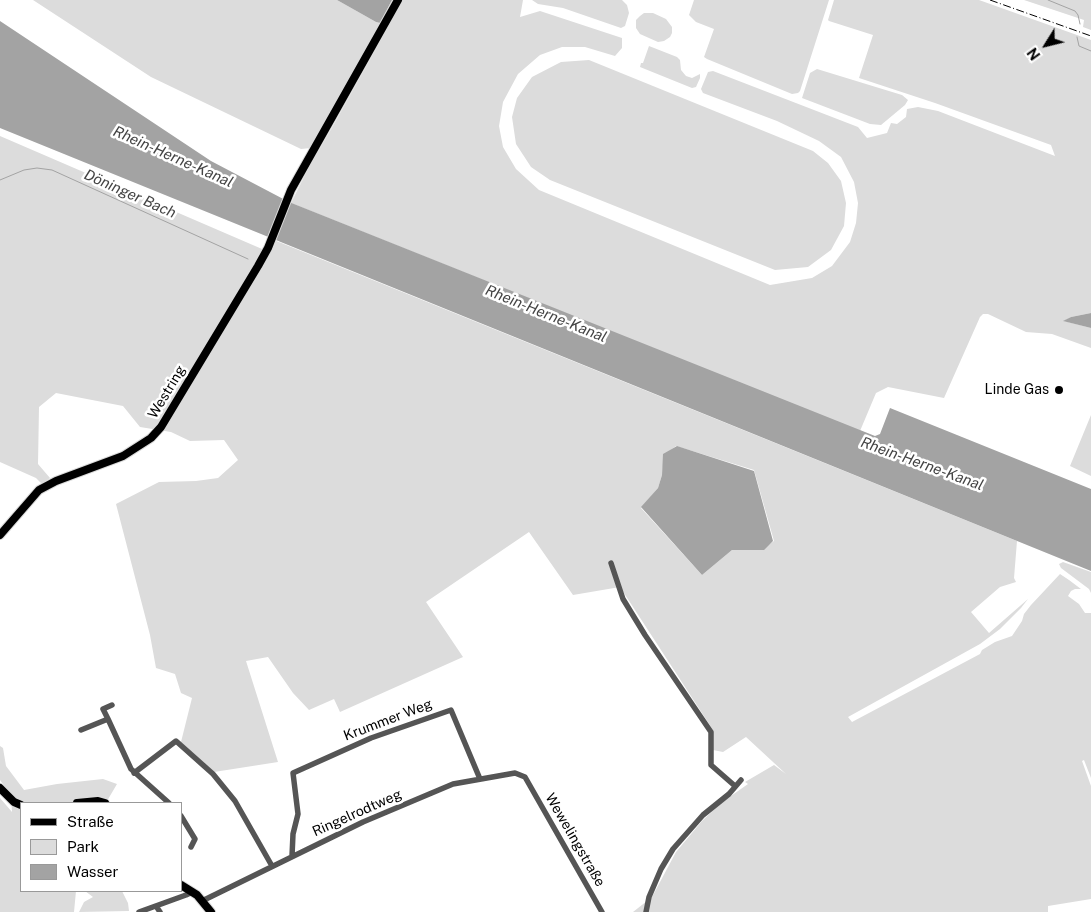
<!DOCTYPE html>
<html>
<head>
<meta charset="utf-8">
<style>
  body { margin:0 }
  #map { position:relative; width:1091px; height:912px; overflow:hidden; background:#fff; font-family:"Public Sans",sans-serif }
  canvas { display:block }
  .legend { position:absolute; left:20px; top:802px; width:162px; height:90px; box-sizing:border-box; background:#fff; border:1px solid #999; margin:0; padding:6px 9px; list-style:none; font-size:15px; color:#000 }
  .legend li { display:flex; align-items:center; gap:10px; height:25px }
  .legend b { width:25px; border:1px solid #999 }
  .north { position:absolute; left:1021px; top:20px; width:50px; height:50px; -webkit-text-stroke:4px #fff; paint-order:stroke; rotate:234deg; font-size:14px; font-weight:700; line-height:20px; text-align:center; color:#000 }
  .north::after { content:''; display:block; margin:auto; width:18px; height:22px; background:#000; clip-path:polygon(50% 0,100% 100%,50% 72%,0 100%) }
</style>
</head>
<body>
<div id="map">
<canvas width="1091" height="912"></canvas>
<ul class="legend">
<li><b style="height:6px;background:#000"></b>Straße</li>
<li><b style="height:14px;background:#dcdcdc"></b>Park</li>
<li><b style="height:14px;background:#a3a3a3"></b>Wasser</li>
</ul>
<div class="north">N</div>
</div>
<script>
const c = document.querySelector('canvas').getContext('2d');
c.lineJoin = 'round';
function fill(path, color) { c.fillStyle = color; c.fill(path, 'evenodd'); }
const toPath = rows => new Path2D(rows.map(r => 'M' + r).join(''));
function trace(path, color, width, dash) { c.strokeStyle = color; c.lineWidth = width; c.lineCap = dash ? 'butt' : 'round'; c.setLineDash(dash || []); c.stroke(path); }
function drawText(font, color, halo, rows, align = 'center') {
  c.font = font + ' "Public Sans",sans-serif'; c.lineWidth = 5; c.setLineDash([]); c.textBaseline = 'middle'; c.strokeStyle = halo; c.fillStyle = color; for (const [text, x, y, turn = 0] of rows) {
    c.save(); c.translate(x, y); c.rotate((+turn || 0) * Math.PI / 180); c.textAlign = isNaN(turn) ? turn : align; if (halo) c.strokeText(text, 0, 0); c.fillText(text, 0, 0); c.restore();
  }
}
fill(toPath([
  [33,0,337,0,376,22,380,23,392,0,395,0,311,148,301,149,151,77],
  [403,0,523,0,520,17,540,11,622,38,622,48,615,56,585,47,562,47,540,55,518,74,503,102,499,126,503,147,516,169,539,190,770,285,812,278,832,266,850,242,856,223,858,203,854,182,841,157,819,141,777,121,703,93,701,89,708,72,713,71,858,127,867,138,887,133,891,123,897,124,906,117,907,109,918,107,938,111,1055,156,1051,145,935,103,859,78,873,35,829,21,828,20,834,0,979,0,1091,40,1091,313,1071,317,1064,321,1091,328,1091,348,1052,334,1026,332,988,314,983,314,980,317,944,398,888,387,876,393,860,431,291,203,309,167,333,126],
  [532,0,622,0,627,5,629,13,625,26,621,28,563,8,538,4],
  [694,0,829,0,800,91,798,93,792,94,707,59,704,57,714,29,696,22,689,15],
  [1024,0,1091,0,1091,30,1083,27,1084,20],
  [644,13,653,13,666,19,672,27,672,33,670,37,664,41,658,42,640,34,636,28,636,20,640,16],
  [649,46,677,57,680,60,681,70,686,76,692,78,700,74,700,78,696,87,692,88,640,67,641,63,643,63],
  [589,60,813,151,828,163,841,181,846,203,844,226,831,250,808,267,775,270,550,180,531,167,516,144,512,117,517,98,532,77,561,62],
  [817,69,902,95,908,100,905,105,881,125,870,124,802,98,810,73],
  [0,136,269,252,274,240,1017,541,1014,578,1016,582,1000,587,971,612,989,633,1028,599,1021,608,1000,629,980,644,848,717,852,722,980,654,982,650,995,642,1012,636,1022,621,1024,614,1031,605,1060,574,1069,580,1081,589,1075,589,1071,591,1068,596,1079,604,1085,613,1091,613,1091,778,1084,760,1082,761,1091,786,1091,899,1048,906,1048,912,633,912,652,897,676,852,702,821,721,803,748,784,745,782,774,765,786,774,746,737,723,752,713,750,713,730,620,587,573,595,529,532,426,602,463,657,340,712,334,699,309,710,293,693,268,657,246,661,278,762,214,772,181,742,192,698,181,693,175,674,156,668,150,635,116,504,159,482,196,481,218,478,238,460,224,440,190,441,171,432,140,427,123,406,56,393,39,407,38,464,50,478,42,484,36,478,0,462],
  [676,446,754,470,774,541,763,549,732,550,702,575,641,508,658,488,662,475,664,455],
  [1091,415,1091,476,1070,466],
  [1063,562,1091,572,1091,593,1089,589,1061,568,1059,564],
  [0,746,3,748,6,766,24,790,57,784,103,779,117,784,107,801,96,803,21,803,21,891,76,891,74,912,0,912,0,798,12,812,11,795,0,780],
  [85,891,122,891,128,903,129,911,79,912,84,902,93,897]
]), '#dcdcdc');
fill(toPath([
  [337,0,392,0,380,23,376,22],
  [0,21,211,161,289,202,875,436,880,434,890,408,1091,489,1091,571,0,128],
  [1091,313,1091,328,1063,321,1071,317],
  [677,446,754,471,773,541,764,550,732,550,702,575,641,507,658,488,662,475,663,454]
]), '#a3a3a3');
trace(toPath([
  [1048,0,1075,11,1078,15,1080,24],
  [1077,37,1079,46,1091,51],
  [0,180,24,170,37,168,52,170,248,259]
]), '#a3a3a3', 1);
const major = toPath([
  [0,535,39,490,56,481,123,456,151,438,161,427,258,266,268,248,291,190,398,0],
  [0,788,14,802,21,805],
  [77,803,98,801,105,803],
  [181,885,197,895,211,912]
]);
trace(major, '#dbdbdb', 10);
trace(toPath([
  [611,563,623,599,645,635,711,732,711,765,735,786],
  [108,719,103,709,112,705],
  [81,730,108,719,131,769,169,803],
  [134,773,176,741,213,774,235,801,272,866],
  [181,816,195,839,191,847],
  [292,856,293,834,298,814,293,773,371,738,451,710,480,779],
  [202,901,363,822,453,784,515,773,525,777,602,912],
  [156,906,160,912],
  [139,912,186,895,192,892],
  [646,912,649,897,661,869,673,849,703,815,729,794,741,780]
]), '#555', 5.5);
trace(major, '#000', 8);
trace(toPath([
  [990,0,1091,36]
]), '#000', 1, [8, 2.5, 1, 2.5]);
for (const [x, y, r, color] of [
  [1059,390,5,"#000"]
]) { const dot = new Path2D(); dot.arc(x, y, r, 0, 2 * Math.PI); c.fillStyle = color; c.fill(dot); trace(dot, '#fff', 2); }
drawText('14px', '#000', '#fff', [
  ["Linde Gas",1049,390]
], 'right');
drawText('14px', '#000', '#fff', [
  ["Westring",167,392,-59],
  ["Krummer Weg",388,720,-21],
  ["Ringelrodtweg",357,813,-24],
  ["Wewelingstraße",575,840,60]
]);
drawText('italic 15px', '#444', '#fff', [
  ["Rhein-Herne-Kanal",173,157,24],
  ["Döninger Bach",130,194,24],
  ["Rhein-Herne-Kanal",546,314,22],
  ["Rhein-Herne-Kanal",922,464,20]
]);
</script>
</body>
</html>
